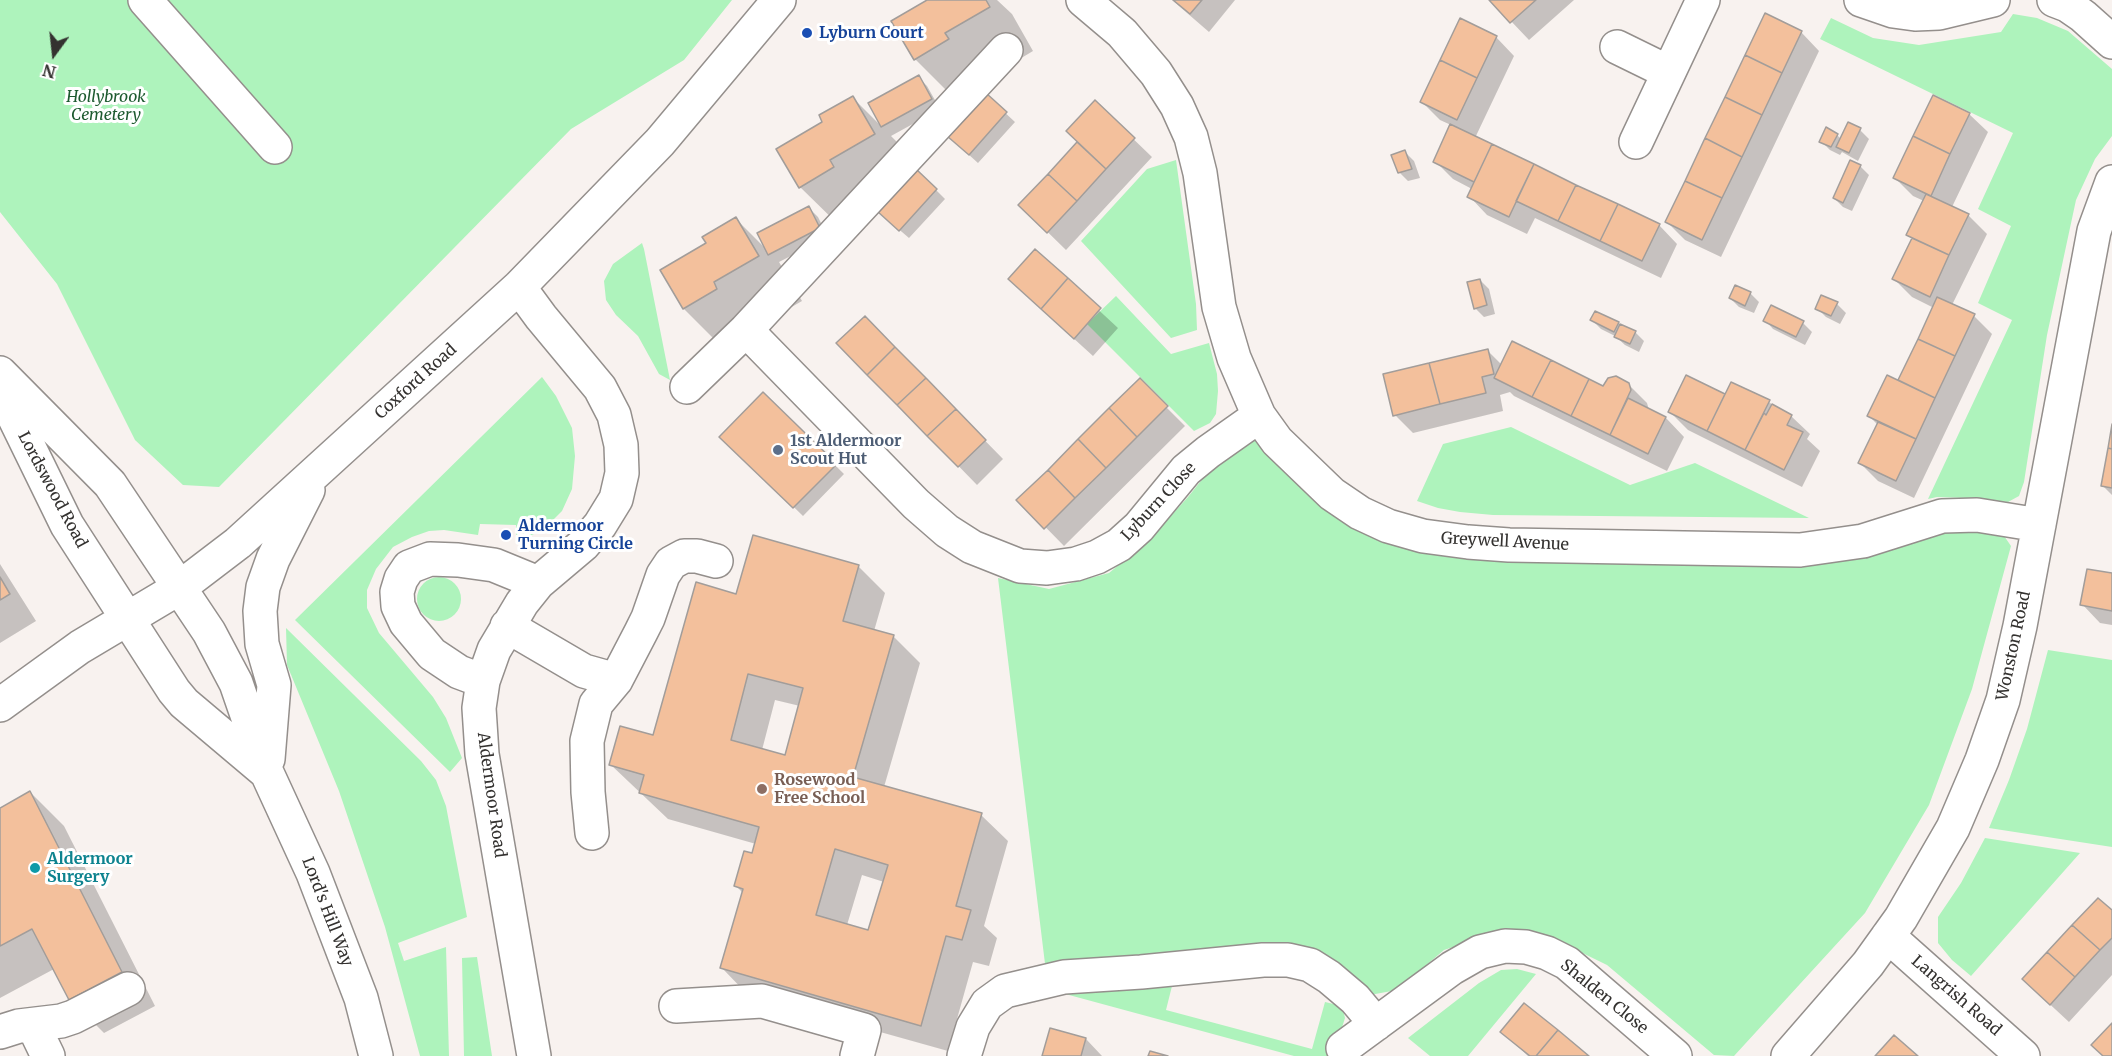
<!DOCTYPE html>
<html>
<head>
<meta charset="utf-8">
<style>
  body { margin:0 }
  #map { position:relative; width:2112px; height:1056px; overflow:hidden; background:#f8f2ef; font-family:Merriweather,serif }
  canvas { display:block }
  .north { position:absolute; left:24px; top:24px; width:60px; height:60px; -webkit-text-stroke:4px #fff; paint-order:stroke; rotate:195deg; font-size:16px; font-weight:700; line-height:24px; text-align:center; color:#343230 }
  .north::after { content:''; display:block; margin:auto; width:21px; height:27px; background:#343230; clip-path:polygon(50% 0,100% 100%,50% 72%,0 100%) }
</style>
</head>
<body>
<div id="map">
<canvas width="2112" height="1056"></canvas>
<div class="north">N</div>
</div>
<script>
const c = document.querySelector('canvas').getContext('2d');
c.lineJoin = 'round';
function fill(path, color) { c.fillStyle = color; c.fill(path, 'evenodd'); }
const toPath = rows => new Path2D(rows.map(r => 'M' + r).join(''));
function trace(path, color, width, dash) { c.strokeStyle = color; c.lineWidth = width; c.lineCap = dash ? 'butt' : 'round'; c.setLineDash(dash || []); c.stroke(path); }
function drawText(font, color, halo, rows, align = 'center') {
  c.font = font + ' Merriweather,serif'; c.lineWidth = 6; c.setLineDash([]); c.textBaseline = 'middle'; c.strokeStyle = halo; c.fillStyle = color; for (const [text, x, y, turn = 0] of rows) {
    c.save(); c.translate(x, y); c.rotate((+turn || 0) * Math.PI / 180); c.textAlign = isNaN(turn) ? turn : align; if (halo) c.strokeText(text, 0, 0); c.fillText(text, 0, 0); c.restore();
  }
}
fill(toPath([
  [0,0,732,0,684,60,571,129,219,487,183,485,135,440,57,284,0,212],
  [2013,14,2037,18,2068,31,2112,69,2112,136,2095,159,2076,200,2047,335,2024,482,2019,496,2008,502,1967,498,1937,497,1928,499,2012,320,1978,303,2011,226,1978,209,2013,133,1820,39,1831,18,1873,38,1919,45,2001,32],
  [1176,160,1196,304,1197,330,1171,338,1081,241,1147,169],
  [642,243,644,249,670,380,659,374,638,336,616,315,606,300,604,281,613,264],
  [1116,296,1171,354,1209,343,1217,374,1218,391,1216,414,1210,423,1194,431,1087,324],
  [542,377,556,396,572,428,575,456,572,489,562,511,543,530,527,537,516,539,516,525,480,524,478,535,444,530,429,531,412,537,393,547,376,569,367,590,367,608,379,633,433,697,446,718,462,758,450,772,295,620],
  [1511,427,1630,485,1695,463,1809,518,1493,515,1460,512,1438,508,1417,501,1443,444],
  [1249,433,1381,538,1807,562,1958,525,2000,530,2011,546,1972,689,1929,805,1865,913,1734,1056,1714,1055,1607,965,1562,943,1496,933,1444,950,1397,990,1370,995,1330,961,1046,972,998,578,1049,589,1109,573,1150,539,1188,497,1232,442],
  '417 599a22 22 0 1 1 44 0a22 22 0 1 1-44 0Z',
  [286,628,421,761,436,780,446,806,467,917,398,943,404,961,446,947,449,1056,420,1056,385,927,339,791,287,665],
  [2048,650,2112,660,2112,847,1989,828,2009,780,2027,729],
  [1985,838,2080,853,1971,976,1952,960,1938,943,1938,917,1961,883],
  [477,957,492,1056,464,1056,462,958],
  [1517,969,1536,974,1468,1056,1430,1056,1408,1038,1479,983,1501,970],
  [1173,982,1166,1010,1312,1049,1325,1002,1342,1006,1345,1018,1333,1056,1294,1056,1058,992]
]), '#aef3bc');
fill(toPath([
  [930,0,997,0,1012,14,1033,51,988,78,960,104,915,59],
  [1172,0,1235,0,1209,32],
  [1491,0,1574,0,1529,40],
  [1801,32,1819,51,1721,257,1685,240,1667,222],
  [1496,37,1514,56,1475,138,1659,225,1677,244,1661,278,1535,218,1527,234,1487,215,1469,196,1472,189,1453,179,1435,161,1451,125,1440,120,1422,102],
  [918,77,927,86,940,109,891,136,897,142,915,173,917,171,945,199,909,238,888,220,897,193,845,231,800,187,824,123,853,98,882,127,870,104],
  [986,95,1015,122,978,163,958,145],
  [1095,102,1152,157,1066,250,1020,205,1079,142],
  [1969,114,1988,132,1952,207,1968,215,1987,234,1952,305,1974,316,1992,334,1914,498,1878,481,1860,463,1878,425,1869,416,1898,382,1934,308,1912,297,1894,279,1913,239,1908,235,1924,201,1913,196,1895,178],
  [1860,130,1869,139,1858,161,1842,152,1840,155,1830,150,1821,141,1837,135,1841,139],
  [1405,152,1414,161,1420,178,1408,181,1399,172],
  [1860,166,1869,175,1852,211,1843,207,1834,198],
  [809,208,818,217,828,237,779,262,802,301,757,327,728,353,684,309,708,244,736,219,767,250],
  [1035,251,1118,328,1093,356,1028,297],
  [1480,280,1489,289,1495,314,1484,317,1475,308],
  [1750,293,1759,302,1754,313,1739,307,1730,298],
  [1837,304,1846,313,1840,324,1826,317,1817,308],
  [865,318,1003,459,977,485,839,343],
  [1592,320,1618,323,1635,332,1644,341,1639,352,1625,345,1615,336,1601,329],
  [1765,320,1803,323,1812,332,1805,345,1773,329],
  [1487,350,1502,365,1604,388,1628,384,1647,403,1649,410,1666,418,1684,437,1667,471,1514,396,1510,392,1500,395,1503,411,1413,433,1395,415],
  [1687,377,1726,396,1769,402,1775,407,1791,416,1810,434,1807,439,1820,451,1802,487,1688,430,1670,412],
  [1140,381,1185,426,1064,546,1019,500],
  [763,394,844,474,803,516,721,436],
  [2112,432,2112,495,2102,485],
  [0,564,36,621,0,643],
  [858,566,885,593,874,631,893,636,920,663,884,787,981,815,1008,841,984,926,997,938,989,966,973,962,948,1051,748,995,722,968,743,893,735,885,753,855,756,844,668,819,610,764,654,737,737,596],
  [775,700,800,706,786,757,762,750],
  [862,875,884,882,869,932,847,925],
  [2112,575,2112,625,2100,623,2082,604],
  [30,792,64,826,155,1006,104,1033,70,999,54,969,0,998,0,809],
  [2112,913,2112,975,2069,1022,2042,997],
  [1051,1029,1086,1039,1102,1056,1043,1056],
  [1502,1032,1587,1056,1528,1056]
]), '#0003');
const building = toPath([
  [927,0,986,0,990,7,945,33,949,39,914,60,891,21,927,0],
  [1173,0,1202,0,1190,14,1173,0],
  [1489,0,1536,0,1510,23,1489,0],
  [1765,13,1802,31,1782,73,1745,55,1765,13],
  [1460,18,1497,36,1477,78,1440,60,1460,18],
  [1745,55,1782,73,1762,115,1725,97,1745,55],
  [1440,60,1477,78,1457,120,1420,102,1440,60],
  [919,75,932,99,881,127,868,103,919,75],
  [986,93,1007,112,969,155,947,136,986,93],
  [1933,95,1970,113,1950,154,1913,136,1933,95],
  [853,96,875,134,830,160,834,167,799,188,776,149,822,122,819,115,853,96],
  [1725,97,1762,115,1742,157,1705,138,1725,97],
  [1095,100,1135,138,1106,169,1066,131,1095,100],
  [1848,122,1861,128,1849,153,1836,147,1848,122],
  [1450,124,1492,144,1474,182,1433,162,1450,124],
  [1826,127,1838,134,1831,147,1819,142,1826,127],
  [1913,136,1950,154,1931,196,1893,178,1913,136],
  [1705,138,1742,157,1722,198,1685,181,1705,138],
  [1077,142,1106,169,1077,201,1048,174,1077,142],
  [1492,144,1534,164,1509,217,1467,197,1492,144],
  [1405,150,1412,169,1398,173,1391,155,1405,150],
  [1850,160,1861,165,1843,203,1833,198,1850,160],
  [1534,164,1576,185,1558,221,1516,201,1534,164],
  [916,169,937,189,899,231,877,211,916,169],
  [1048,174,1077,201,1047,233,1018,205,1048,174],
  [1685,181,1722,198,1702,240,1665,222,1685,181],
  [1576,185,1618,204,1600,241,1558,221,1576,185],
  [1926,194,1969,214,1949,255,1906,235,1926,194],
  [1618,204,1660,224,1642,261,1600,241,1618,204],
  [809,206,820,228,768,255,757,233,809,206],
  [736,217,759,256,714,282,717,289,683,309,660,270,706,243,702,237,736,217],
  [1912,238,1949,255,1930,297,1892,279,1912,238],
  [1035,249,1068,278,1041,309,1008,279,1035,249],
  [1068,278,1101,308,1074,339,1041,309,1068,278],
  [1480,279,1487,305,1474,309,1467,282,1480,279],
  [1735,285,1751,292,1745,306,1729,298,1735,285],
  [1821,295,1838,302,1831,316,1815,309,1821,295],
  [1937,297,1975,314,1955,356,1918,339,1937,297],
  [1771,305,1804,321,1796,337,1763,321,1771,305],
  [1595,311,1619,322,1614,332,1590,320,1595,311],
  [865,316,895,347,867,375,836,343,865,316],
  [1620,324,1636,331,1630,344,1614,337,1620,324],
  [1918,339,1955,356,1935,398,1898,380,1918,339],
  [1512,341,1551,360,1532,397,1494,378,1512,341],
  [895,347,926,378,897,405,867,375,895,347],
  [1488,349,1494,374,1482,377,1486,393,1440,404,1429,363,1488,349],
  [1551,360,1589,379,1571,416,1532,397,1551,360],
  [1429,363,1440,404,1393,416,1383,374,1429,363],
  [1686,375,1725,394,1707,431,1668,412,1686,375],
  [1887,375,1935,398,1916,439,1867,416,1887,375],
  [1616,376,1629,383,1631,390,1610,435,1571,416,1589,379,1603,386,1608,378,1616,376],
  [926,378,956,409,927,436,897,405,926,378],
  [1140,378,1168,406,1137,437,1109,408,1140,378],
  [1731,382,1770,400,1745,450,1707,431,1731,382],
  [763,392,837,464,793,508,719,437,763,392],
  [1628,398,1666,417,1648,454,1610,435,1628,398],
  [1772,404,1792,415,1787,425,1803,432,1784,470,1745,450,1764,413,1766,415,1772,404],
  [1109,408,1137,437,1106,468,1078,439,1109,408],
  [956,409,986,440,958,467,927,436,956,409],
  [1878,422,1916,439,1896,481,1858,463,1878,422],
  [2112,424,2112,449,2108,448,2112,424],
  [1078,439,1106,468,1075,498,1048,470,1078,439],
  [2108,448,2112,449,2112,488,2101,486,2108,448],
  [1048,470,1075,498,1044,529,1016,500,1048,470],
  [753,535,859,565,843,621,894,635,853,777,982,813,956,906,971,910,962,940,946,936,921,1026,720,968,743,889,734,886,744,851,752,853,759,827,639,793,644,775,609,765,620,726,653,735,696,582,736,594,753,535],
  [748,674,803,688,785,755,731,740,748,674],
  [835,849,888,865,868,930,816,915,835,849],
  [2087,569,2112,573,2112,611,2080,605,2087,569],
  [0,577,10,594,0,600,0,577],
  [30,791,122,972,69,1000,32,929,0,946,0,808,30,791],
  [2098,898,2112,910,2112,938,2100,950,2072,925,2098,898],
  [2072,925,2100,950,2075,977,2047,952,2072,925],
  [2047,952,2075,977,2050,1005,2022,979,2047,952],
  [1524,1003,1558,1030,1536,1056,1530,1056,1500,1032,1524,1003],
  [2112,1023,2112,1056,2103,1056,2091,1045,2112,1023],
  [1050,1028,1086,1038,1081,1056,1042,1056,1050,1028],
  [1558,1030,1589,1056,1536,1056,1558,1030],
  [1894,1035,1918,1056,1875,1056,1894,1035],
  [1150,1051,1168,1056,1148,1056,1150,1051]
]);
fill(building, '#f3c09c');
trace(building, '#a29d9a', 1.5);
const minor = toPath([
  [145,0,275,147],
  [1083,0,1122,33,1156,73,1177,106,1191,137,1200,173,1219,307,1234,358,1259,416,1277,441,1332,494,1360,513,1388,526,1423,536,1468,542,1509,545,1800,550,1863,541,1942,516,1977,515,2039,525],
  [1861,0,1893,11,1915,14,1939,13,1993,0],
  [2054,0,2067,5,2083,16,2112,42],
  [1617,47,1668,72],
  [1636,142,1703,0],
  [519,287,541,317,600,388,614,415,621,445,622,473,616,499,600,525,583,545,538,583,522,603,494,650,483,681,479,708,482,754,534,1056],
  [746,330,916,504,947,531,972,547,1020,566,1047,568,1076,564,1097,557,1119,545,1139,527,1186,470,1208,452,1259,416],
  [0,373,110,484,209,632,236,683,267,773,313,873,361,998,376,1056],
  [687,387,746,330,1006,50],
  [0,388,67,525,174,691,184,703,267,773],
  [507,626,584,671,616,680],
  [483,681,459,672,432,654,406,623,398,606,397,592,401,579,409,567,430,559,458,560,494,565,538,583],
  [0,705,80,647,179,588,238,543,519,287,660,142,779,0],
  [268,759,274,685,262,644,260,611,263,587,273,559,308,490],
  [592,833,588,792,587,741,596,704,616,680,641,632,648,618,663,575,671,563,684,556,697,556,716,561],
  [1888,936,2023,1056],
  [676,1006,762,1001,864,1030,857,1056],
  [33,1025,48,1056],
  [0,1032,19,1026,61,1021,73,1017,128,989],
  [1343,1048,1452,968,1480,952,1505,946,1526,947,1547,953,1567,963,1675,1056],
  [964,1056,973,1027,987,1004,1005,991,1064,977,1141,972,1263,960,1288,960,1310,965,1329,977,1355,999,1376,1024],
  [1788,1056,1868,964,1901,918,1953,828,1982,760,2003,700,2020,626,2094,231,2112,182]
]);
trace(minor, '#948f8c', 36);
trace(minor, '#fff', 33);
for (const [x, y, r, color] of [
  [807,33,6,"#1a4fb4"],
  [778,450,6,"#5c6f8a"],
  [506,535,6,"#1a4fb4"],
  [762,789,6,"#8d6e63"],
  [35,868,6,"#0f9aa8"]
]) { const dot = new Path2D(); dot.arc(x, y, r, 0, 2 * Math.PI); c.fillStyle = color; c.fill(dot); trace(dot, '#fff', 2); }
drawText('bold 16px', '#164399', '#fff', [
  ["Lyburn Court",819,33],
  ["Aldermoor",518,526],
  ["Turning Circle",518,544]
], 'left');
drawText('italic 16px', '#1d5a2f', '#fff', [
  ["Hollybrook",106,97],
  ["Cemetery",106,115]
]);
drawText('16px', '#343230', '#fff', [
  ["Coxford Road",416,382,-42],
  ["Lordswood Road",52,490,62],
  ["Lyburn Close",1159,502,-47],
  ["Greywell Avenue",1505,542,3],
  ["Wonston Road",2014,646,-78],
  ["Aldermoor Road",491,795,82],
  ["Lord's Hill Way",327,912,69],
  ["Langrish Road",1956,996,41],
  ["Shalden Close",1604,997,39]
]);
drawText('bold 16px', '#4e5e75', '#fff', [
  ["1st Aldermoor",790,441],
  ["Scout Hut",790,459]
], 'left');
drawText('bold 16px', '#785e54', '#fff', [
  ["Rosewood",774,780],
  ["Free School",774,798]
], 'left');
drawText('bold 16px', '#0d838f', '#fff', [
  ["Aldermoor",47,859],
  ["Surgery",47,877]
], 'left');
</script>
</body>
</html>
